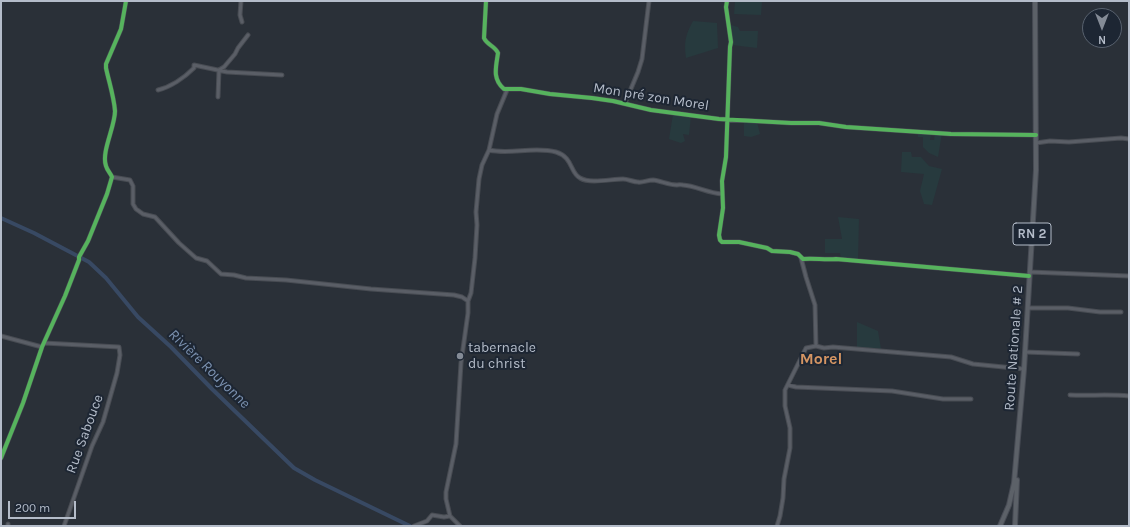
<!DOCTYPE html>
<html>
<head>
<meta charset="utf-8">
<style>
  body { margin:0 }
  #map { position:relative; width:1130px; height:527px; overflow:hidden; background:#2a3038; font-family:Karla,sans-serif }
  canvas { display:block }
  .frame { position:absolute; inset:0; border:2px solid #b4bcc9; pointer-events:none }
  .north { position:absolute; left:1082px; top:8px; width:40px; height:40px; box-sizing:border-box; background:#1d2633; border:1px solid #59626f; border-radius:50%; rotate:180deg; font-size:11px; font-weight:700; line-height:16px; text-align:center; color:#b4bcc9 }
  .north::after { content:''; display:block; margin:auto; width:14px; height:18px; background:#848b96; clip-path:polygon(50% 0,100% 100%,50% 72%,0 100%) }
  .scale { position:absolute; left:8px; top:501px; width:68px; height:18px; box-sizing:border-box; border:2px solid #b4bcc9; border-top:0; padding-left:5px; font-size:12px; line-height:14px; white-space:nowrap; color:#b4bcc9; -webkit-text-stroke:3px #1d2633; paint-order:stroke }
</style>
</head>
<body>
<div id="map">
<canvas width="1130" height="527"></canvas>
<div class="frame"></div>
<div class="north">N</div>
<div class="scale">200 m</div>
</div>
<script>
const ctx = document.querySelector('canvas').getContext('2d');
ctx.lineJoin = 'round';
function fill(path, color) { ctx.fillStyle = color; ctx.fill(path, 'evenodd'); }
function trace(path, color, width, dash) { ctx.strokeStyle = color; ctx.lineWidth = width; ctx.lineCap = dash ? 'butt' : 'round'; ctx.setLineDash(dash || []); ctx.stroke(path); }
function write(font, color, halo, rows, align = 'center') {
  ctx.font = font + ' Karla,sans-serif'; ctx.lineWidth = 4; ctx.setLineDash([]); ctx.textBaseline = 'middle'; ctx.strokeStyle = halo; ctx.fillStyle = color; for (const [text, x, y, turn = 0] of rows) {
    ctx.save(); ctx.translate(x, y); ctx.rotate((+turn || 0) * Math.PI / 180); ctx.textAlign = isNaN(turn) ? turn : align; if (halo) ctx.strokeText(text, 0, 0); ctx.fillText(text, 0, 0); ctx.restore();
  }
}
const green = new Path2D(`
  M735,1h27l-1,14 -27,-1z
  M693,21l24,2 1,25 -32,10c-2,-16 -1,-22 7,-37z
  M731,25l7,2 2,4h18l-1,17 -25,-3z
  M673,114l18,2 -2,19 -6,-1 2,7 -4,2 -12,-4z
  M744,121l13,1 3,12 -9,3 -7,-1z
  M918,132l13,1 -1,7h4l1,-7h7l-4,24 -9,-4 -6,-6v-10h-5z
  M902,152h9l1,5h9l8,9 13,3 -10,36 -8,-1 -4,-13 4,-17 -23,-2z
  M838,217l21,2 -1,41 -17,-1 -1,-6h-15v-14h17z
  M857,322l21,9 3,18 -24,-1z`);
const river = new Path2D(`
  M1,218l33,15 55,29 17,16 32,39 33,30 41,42 82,79 21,12 95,46`);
const minor = new Path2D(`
  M241,1l-1,14 2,7
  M486,1l-2,37c3,7 11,8 14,15 -2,14 -6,26 6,36h17l29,5 42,4 21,3 38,9 68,9 72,4h28l27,4 105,7 85,1
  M727,1l-1,6 5,35 -1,5 -4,110 -4,24 1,27 -4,27 1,5 2,2h17l28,6 5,3 18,1 8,2 5,5c11,-1 22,1 33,0l193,17
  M158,90c12,-3 26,-12 36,-22v-3l33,7 55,3
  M218,97l1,-27 5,-3 11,-13 3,-6 10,-13
  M625,103l13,-31 4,-13 7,-58
  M1036,143l14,-2 19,1 52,-4 8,1
  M489,150c21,5 45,-4 67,2 17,5 14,21 24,26 10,6 31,1 43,1 5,0 10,3 15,3 4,1 10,-2 15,-2 8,1 16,5 24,5 4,0 1,-1 6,0 13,1 25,8 39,9
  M112,177l18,3 3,6v18l3,5 7,5 12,3 24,26 17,15 11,3 14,13 13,1 12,3 40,2 85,9 83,6 8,2 6,4
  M801,258l5,19 9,28 1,41
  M1030,272l99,4
  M1028,308h40l32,4h21
  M1,336l41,11
  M44,343l75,4 1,8 -3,18 -14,49 -11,24 -28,80
  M1025,352l53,2
  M788,385l8,2 96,4 51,8h28
  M1070,395c19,1 39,-1 59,1
  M1,458l22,-55 19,-56 23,-51 14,-36v-3l9,-16 19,-47 5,-17c-1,-3 -5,-7 -6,-11 -5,-14 9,-39 9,-55 -1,-14 -6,-29 -9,-43v-4l15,-35 5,-28
  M8,526v-2
  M414,526l13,-5 5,-6 12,2 6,-1
  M460,526l-10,-10 -4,-17v-7l10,-48 5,-81 7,-50v-12l3,-8 4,-35 2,-33 -1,-13 3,-33 3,-14 7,-15 8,-36 10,-24
  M777,526l3,-10 3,-18 1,-19 6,-31v-20l-5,-22v-16l21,-42 10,-2 8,2 9,-1 118,10 22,7 51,5`);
const major = new Path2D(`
  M1000,526l9,-21 5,-22 10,-114 12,-199 -1,-169
  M1015,526l2,-46`);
const cycleway = new Path2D(`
  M486,1l-2,37c3,7 11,8 14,15 -2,14 -6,26 6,36h17l29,5 42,4 21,3 38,9 68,9 72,4h28l27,4 105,7 85,1
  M727,1l-1,6 5,35 -1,5 -4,110 -4,24 1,27 -4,27 1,5 2,2h17l28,6 5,3 18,1 8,2 5,5c11,-1 22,1 33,0l193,17
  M1,458l22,-55 19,-56 23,-51 14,-36v-3l9,-16 19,-47 5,-17c-1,-3 -5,-7 -6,-11 -5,-14 9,-39 9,-55 -1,-14 -6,-29 -9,-43v-4l15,-35 5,-28`);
const markers = [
  [460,356,4,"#848b96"]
];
const shields = [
  [1032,234,38]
];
const shieldNames = [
  ["RN 2",1032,234]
];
const streetNames = [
  ["Mon pré zon Morel",651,97,9],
  ["Route Nationale # 2",1014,348,-86],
  ["Rue Sabouce",85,434,-70]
];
const poiNames = [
  ["tabernacle",468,348],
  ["du christ",468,364]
];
const waterNames = [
  ["Rivière Rouyonne",209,369,44]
];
const quarterNames = [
  ["Morel",821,359]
];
fill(green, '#273a3e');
trace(river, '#384963', 4);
trace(minor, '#484c53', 5);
trace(major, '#484c55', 6);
trace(minor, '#5a5e66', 3);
trace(major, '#5c6168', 4);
trace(cycleway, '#56b35d', 4);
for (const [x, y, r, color] of markers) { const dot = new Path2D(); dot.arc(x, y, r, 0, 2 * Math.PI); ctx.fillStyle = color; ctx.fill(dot); trace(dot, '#1d2633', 1.5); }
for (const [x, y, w] of shields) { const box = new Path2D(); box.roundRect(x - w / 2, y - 11, w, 22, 3); ctx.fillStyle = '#1d2633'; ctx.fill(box); trace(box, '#b4bcc9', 1); }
write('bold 13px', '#b4bcc9', null, shieldNames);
write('14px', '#b4bcc9', '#1d2633', streetNames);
write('14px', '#b4bcc9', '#1d2633', poiNames, 'left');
write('italic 15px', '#7c92b1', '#1d2633', waterNames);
write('bold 16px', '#d59563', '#1d2633', quarterNames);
</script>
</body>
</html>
